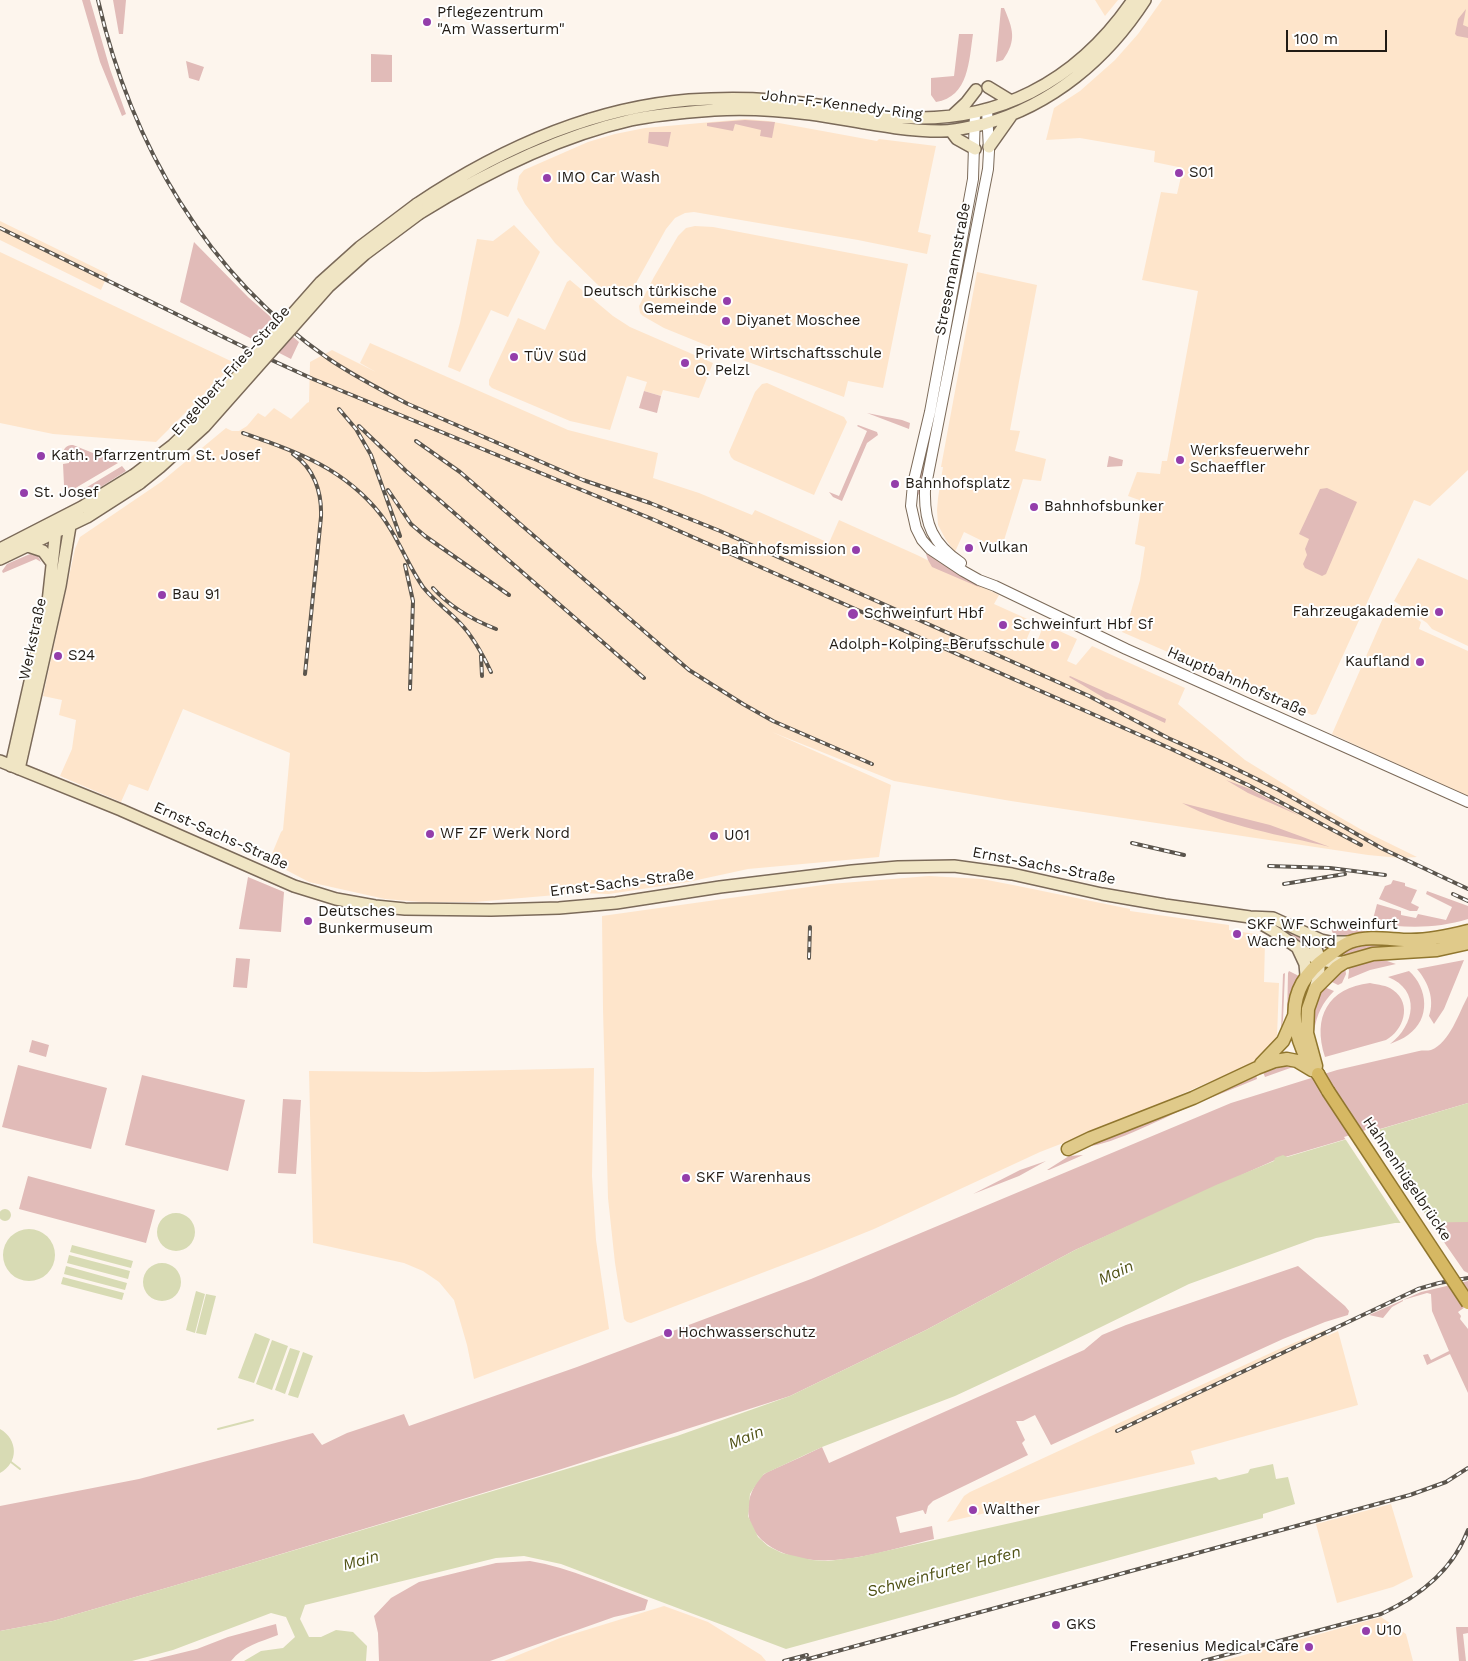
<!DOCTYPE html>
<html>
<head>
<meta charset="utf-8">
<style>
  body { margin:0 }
  #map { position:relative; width:1468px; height:1661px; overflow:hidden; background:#fdf5ed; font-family:"Work Sans",sans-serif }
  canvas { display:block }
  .scale { position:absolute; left:1286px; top:30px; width:101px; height:22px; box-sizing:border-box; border:2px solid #211b14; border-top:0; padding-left:6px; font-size:15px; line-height:18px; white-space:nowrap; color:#211b14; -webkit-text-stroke:4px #fff; paint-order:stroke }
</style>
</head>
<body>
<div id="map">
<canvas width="1468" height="1661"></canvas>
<div class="scale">100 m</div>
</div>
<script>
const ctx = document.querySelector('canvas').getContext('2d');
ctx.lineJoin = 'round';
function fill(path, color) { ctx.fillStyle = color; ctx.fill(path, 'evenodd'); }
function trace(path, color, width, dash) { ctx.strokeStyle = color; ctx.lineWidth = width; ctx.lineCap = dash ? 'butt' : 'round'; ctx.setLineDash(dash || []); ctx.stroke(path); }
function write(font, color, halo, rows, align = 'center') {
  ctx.font = font + ' "Work Sans",sans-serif'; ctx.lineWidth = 4; ctx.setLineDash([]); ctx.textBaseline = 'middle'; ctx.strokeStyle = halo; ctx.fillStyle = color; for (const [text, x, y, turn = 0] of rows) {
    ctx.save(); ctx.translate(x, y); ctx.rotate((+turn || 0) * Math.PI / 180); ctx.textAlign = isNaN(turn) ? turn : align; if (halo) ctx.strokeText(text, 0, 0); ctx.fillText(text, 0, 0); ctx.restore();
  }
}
const built = new Path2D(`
  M1095,0h23l-13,16z
  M1162,0h306v470l-38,36 -16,-6 -91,199 -7,15 -4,1 -190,-83 8,-17 10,-35 5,-33 -10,-3 7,-43 -14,-5 9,-24 23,2 2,-13h5l31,-170 -56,-11 19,-88 16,2 6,-26 -29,-6 1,-11 -75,-13 -34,2 8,-32 26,-17 35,-31 23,-26z
  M745,119l23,2 109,20 2,-2 57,7 -18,86 13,3 -4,19 -69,-14 -164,-28 -9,1 -10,5 -9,11 -35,63 -4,4 -11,2 -17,-12 -44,-43 -30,-39 -8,-15 2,-13 5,-6 64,-28 27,-8 30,-6z
  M0,221l108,53 -7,16 -101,-50z
  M514,225l26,27 -32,65 -17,-7 -31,62 -12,-5 12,-44 17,-84 16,2z
  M695,226l18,1 195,37 -25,124 -35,-7 -4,16 -104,-38 -76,-31 -21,-12 -3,-3 -1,-7 15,-29 24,-41 8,-8z
  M0,252l235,111 -79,79 -103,-8 -53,-11z
  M977,272l60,13 -27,145 10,1 -5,20 31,8 -5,22 -18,-2 -22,71 -37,-18 -9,20 -9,-12 -8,-15 -1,-15 1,-12 5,-31h-2z
  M570,280l43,36 17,11 83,36 -14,35 -36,-8 -2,6 -17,-5 3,-9 -20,-6 -17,54 -40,-9 -78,-33 -3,-3v-5l29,-62 27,12 22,-48z
  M370,343l198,87 90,23 -5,25 46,15 53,22 3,-5 74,33 10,-23 78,35 82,40 -5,9 40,18 -9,21 10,4 9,-23 33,15 -10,22 9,4 16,-19 93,42 -7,16 67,56 63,39 54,31 55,27 -17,1 -32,-3 -357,-54 -117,-20 -122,-49 119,53 -12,72 -131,12 -60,13 -79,12 -30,-1 -104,9h-53l-37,-3 -76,-17 -40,-21 12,-29 2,-2 7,-77 -107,-44 -35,82 -19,-7 -8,18 -61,-26 12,-27 4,-29 -17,-5 3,-15 -19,-4 32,-147 5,-12 81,-55 65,-54 6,3h7l8,-5 11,-13 7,4 9,-9 17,11 16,-16 2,-1 1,-40 22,-12 44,22 -16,-9z
  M767,383l70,31 7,3 3,5 -33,73 -80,-35 -3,-3 -2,-5 26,-60 7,-8z
  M1418,558l50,22v66l-36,-17 -5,-6 -33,-22z
  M1391,605l7,1 23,16 -2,7 49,22v146l-136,-63 50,-114z
  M929,876l53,3 36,7 112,23v2l99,14v5l33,5 -1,6 4,1 -1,40 15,1 -2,54 -17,18 1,3 -11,8 -33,15 -1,-2 -96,42 -80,31 -166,77 -52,21 -191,73 -4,-1 -3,-3 -9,-56 -7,-65 -5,-189 -1,-93 228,-32z
  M594,1068l-2,108 4,64 13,89 -135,50 -7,-34 -13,-45 -15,-18 -16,-11 -19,-8 -91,-20 -4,-172 117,1z
  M1325,1330l2,6 11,-5 20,74 -167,46 4,13 -248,58 17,-26 6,-4 307,-142z
  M1391,1504l22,73 -20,10 -56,16 -21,-79z
  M664,1606l44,16 53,33 5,6h-262l56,-23z
  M1381,1617l25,17 7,27h-191z`);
const green = new Path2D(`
  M82,0h8l20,69 16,45 -4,2 -22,-54z
  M113,0h13l-3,34h-4z
  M1001,8h3c9,21 13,32 -1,52l-7,2z
  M1466,9l-3,16 5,2v11l-11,-2 -2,-2 3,-15z
  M959,34h14c-4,26 -4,63 -37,68l-5,-7v-17l23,-2z
  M371,54l21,1v27h-21z
  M186,61l18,6 -5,14 -10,-3z
  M745,120l30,2 -3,16 -12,-2 1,-6 -26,-6 -2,7 -26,-5v-3z
  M649,132h22l-3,15 -20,-4z
  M194,242l54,55 51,45 -8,17 -111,-57z
  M644,391l17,5 -4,17 -18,-5z
  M867,413l35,7 8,3 -1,6z
  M858,425l19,7 1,3 -11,8 -25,58 -9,-4 -4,-5 10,4 28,-65 -10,-5z
  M71,445h2l45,18 -51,30 -3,-8 -1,-21 6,-1v-8h-6c0,-5 2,-9 8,-10z
  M923,453h4l-6,42 -5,-1z
  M1109,456l14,4 -1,6 -15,1z
  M122,466l4,5 -41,26 -3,1 -7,-1 -1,-2z
  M1327,488l30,14 -31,72 -4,2 -17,-8 -2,-4 4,-9 -2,-6 4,-10 -10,-5 21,-45z
  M30,554l8,2 3,6 -5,-3 -33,14 -1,-2 5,-7z
  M926,554h3l52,34 -49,-21 -4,-7z
  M1070,676l96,43 -1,4 -48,-22 -11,-2 -37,-22z
  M1226,780l24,9 50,27 -52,-23z
  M1182,803l88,22 60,22c-48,-12 -104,-20 -148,-44z
  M248,877l36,15 -3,40 -42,-3z
  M1393,880l12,3v3l12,4 -6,13 8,4 -2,4h-7l-31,-12 6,-13 6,-2z
  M1427,891l41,15v13c-32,10 -64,9 -96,4l5,-19 24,7v4l15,3 2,-4 28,6 6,-13 -26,-13z
  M1271,923h4l33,17 -6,6 -20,-16z
  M1334,925l30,4 1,3 -30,6 -4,-9z
  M1443,944l-77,6 -22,6 -2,-5 26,-6z
  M236,958l14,1 -3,29 -14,-1z
  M1374,960l13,1 9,3 -26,6 -22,9 1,-8 -1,-5z
  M1464,960l-20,49 -10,15 -5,-8c6,-17 -1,-34 -12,-47z
  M1345,967l1,7 -4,9 -4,2 -10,-5z
  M1289,971l10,5 -12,44 1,-47z
  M1409,971c19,17 22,48 -1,64 -5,4 -12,6 -18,9 25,-19 31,-54 -2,-67z
  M1285,973l-2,47 -2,11 2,-57z
  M1370,983c9,2 16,2 23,7 20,14 10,41 -7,50l-61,17c-13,-40 3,-69 45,-74z
  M1324,987l10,4c-12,12 -17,23 -20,40 -4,-15 2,-31 10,-44z
  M1468,996v107l-193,57 -200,90 -149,80 -136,66 -241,77 -321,97 -175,51 -53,10v-125l139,-27 174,-46 9,12 25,-12 57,-19 5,12 168,-59 234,-88 420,-176 106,-33 82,-19c3,-1 9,0 12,-1 19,-7 28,-38 37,-54z
  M32,1040l17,5 -3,12 -17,-5z
  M18,1065l89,23 -16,61 -89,-22z
  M1285,1066l8,1 -28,10 -2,-5z
  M142,1075l103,25 -17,71 -103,-26z
  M1256,1075l1,4c-21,9 -43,17 -64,26 -21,9 -87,43 -107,41z
  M283,1099l18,1 -5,74 -18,-1z
  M1083,1155l-34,15h-2l22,-14z
  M1046,1161l-27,15 -46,18 47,-24z
  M28,1176l127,34 -9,33 -127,-34z
  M1430,1222h38v51l-4,-2z
  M1298,1266l47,40 4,5 -1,4 -23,7 -42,17 -232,106 -16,-30 -12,6h-7l9,19 -3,3 6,12 -95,46 -5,5 -2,8h-1l-2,-4 -27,7 4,16 32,-7 2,13c-38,9 -81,24 -120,21 -32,-2 -72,-21 -65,-59 2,-9 7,-20 14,-26 5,-4 12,-6 18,-9 13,-6 27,-12 41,-19l7,16 255,-113 18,-15 24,-10z
  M1468,1281v24l-10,7 3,4 -1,3 8,10v64l-18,-39 -23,11 -4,-10 5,-1 3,6 18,-9 -17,-40 -1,-17 -4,-1 -24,7v1l-11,6 -9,11 -14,-3 52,-23z
  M530,1561c41,7 79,25 118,39l-3,10 -31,7 -124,44h-111l-1,-28 -4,-17 17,-18 28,-16 77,-19z
  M276,1624l2,11c-18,7 -35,11 -47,26h-83l49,-12 31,-12z
  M1468,1627v6l-5,1 3,27h-7l-3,-34z`);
const water = new Path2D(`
  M1468,1103v119l-73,1 -79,15 -127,46 -133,65 -101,47 -133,51 -58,27 -7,9 -7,11 -2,22 10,21 10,9 14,7 30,7 16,1 31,-4 357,-80 3,3 29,-7 2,-4 23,-5 3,15 12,-2 7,27 -32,10v4l-477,131 -225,-85 -37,-8 -28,2 -191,47 -5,14 9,18h12l15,-7 17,2 14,14 -1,15h-122l17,-10 22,-3 12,-11 -9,-20 -15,-4 -98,37 -41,11h-132v-30l53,-10 175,-51 449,-134 113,-40 136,-66 149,-80 141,-65 58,-24 1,-3 8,-3 4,2z
  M-1 1215a6 6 0 1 1 12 0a6 6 0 1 1-12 0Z
  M157 1232a19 19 0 1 1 38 0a19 19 0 1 1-38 0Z
  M3 1255a26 26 0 1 1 52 0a26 26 0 1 1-52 0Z
  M72,1245l61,16 -2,7 -61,-16z
  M69,1255l61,16 -2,8 -61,-16z
  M143 1282a19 19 0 1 1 38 0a19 19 0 1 1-38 0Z
  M66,1266l61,17 -2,7 -61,-16z
  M63,1277l61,16 -2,7 -61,-16z
  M196,1291l9,3 -10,39 -9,-3z
  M206,1294l10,2 -10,39 -10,-2z
  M255,1333l15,6 -16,44 -16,-5z
  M272,1340l16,6 -16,44 -16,-6z
  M290,1348l10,3 -15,43 -10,-4z
  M303,1352l10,4 -15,42 -10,-3z
  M0,1429c18,10 19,34 0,44z`);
const pier = new Path2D(`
  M1369,1129l63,95 -30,1 -58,-88z`);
const stream = new Path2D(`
  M218,1429l35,-9
  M11,1462l9,7`);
const tertiary = new Path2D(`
  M975,113l-2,66 -43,233 -17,72 -2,22 5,22 6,12 8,9 33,22 16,9 16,6 131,63 342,153
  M961,563c-28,-19 -37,-39 -36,-73l63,-321 1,-18 -2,-42`);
const secondary = new Path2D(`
  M988,87l23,14
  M952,116l14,-13 10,-13
  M951,131l6,8 18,10
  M989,147l22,-31
  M417,204c81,-54 173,-96 272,-104 41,-3 81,-2 121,4 29,3 57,11 86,13 100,8 181,-35 237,-117
  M420,213c65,-40 136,-76 211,-93 27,-6 56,-8 83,-10 32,-2 64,0 96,4 43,6 87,17 131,17 14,0 29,-4 43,-7 68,-19 123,-65 161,-124
  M28,546l15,5 9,12
  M0,549l82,-42 52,-32
  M0,559l87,-42 53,-34
  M0,761l121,49 173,76 42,13 39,7 30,3 86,1 68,-2 57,-5 104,-16 132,-16 46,-4 56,-1 58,8 90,20 63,11 85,12 23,1 48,22 9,2h18
  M11,766l37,-164 9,-82
  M19,769l41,-183 10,-60v-12
  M1251,918c10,6 21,11 30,18 22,15 35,28 64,26
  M1308,935c14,17 13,34 7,54
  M1298,949l7,15 1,11`);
const primary = new Path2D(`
  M1261,1064l22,-23 11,-25
  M1316,1066l-9,-33 1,-24 7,-20 22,-22 8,-5 28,-8 64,-4 31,-7
  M1318,1074c-5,-7 -12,-15 -15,-23 -16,-38 -10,-70 24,-94 7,-5 15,-12 23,-15 19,-7 41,-2 61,-2 20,0 38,-4 57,-9
  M1068,1149l23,-11 102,-40 64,-30 18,-7 12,-2 10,2 15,9`);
const trunk = new Path2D(`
  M1318,1074l10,17`);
const rail = new Path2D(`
  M98,0c33,144 108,274 231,359 25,17 52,31 79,45l175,76 67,23 70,28 369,165 79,42 58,26 53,26 104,59 85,40
  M0,228l254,124 59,27 339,140 515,228 81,38 113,60
  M339,409l17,20 15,26 29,81
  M359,426l47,45 238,207
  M243,433c54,19 101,35 138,82 17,22 26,49 42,72 11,14 26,24 38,37 13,14 22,31 30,48
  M416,441l44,31 229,198 54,34 30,17 99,43
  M293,454c21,14 29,38 28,63l-16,157
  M388,490l23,34 14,12 84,59
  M405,565l8,36 -3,88
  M433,588c17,19 40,32 63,41
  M481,656l1,20
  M1132,843l52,12
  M1269,866l61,2 55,7
  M1284,884l61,-10
  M1453,894l15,7
  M809,958l1,-31
  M1117,1431l301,-142 21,-6 29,-5
  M784,1661l23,-6
  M801,1661l609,-166 36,-13 22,-14
  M1203,1661l178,-47c37,-17 72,-44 87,-84`);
const secondaryBridge = new Path2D(`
  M134,475l39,-30 25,-24 123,-139 39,-35 57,-43
  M140,483l20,-16 44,-40 124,-140 37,-33 55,-41`);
const trunkBridge = new Path2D(`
  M1328,1091l140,212`);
const markers = [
  [427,22,5,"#943eab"],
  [1179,173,5,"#943eab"],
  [547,178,5,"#943eab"],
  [727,301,5,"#943eab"],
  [726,321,5,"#943eab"],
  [514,357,5,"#943eab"],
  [685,363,5,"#943eab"],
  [41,456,5,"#943eab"],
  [1180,460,5,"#943eab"],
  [895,484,5,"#943eab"],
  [24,493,5,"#943eab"],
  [1034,507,5,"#943eab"],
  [969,548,5,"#943eab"],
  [856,550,5,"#943eab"],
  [162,595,5,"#943eab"],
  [1439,612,5,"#943eab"],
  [853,614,6,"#943eab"],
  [1003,625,5,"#943eab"],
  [1055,645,5,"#943eab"],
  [58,656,5,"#943eab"],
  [1420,662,5,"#943eab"],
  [430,834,5,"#943eab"],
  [714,836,5,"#943eab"],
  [308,921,5,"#943eab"],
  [1237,934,5,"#943eab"],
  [686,1178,5,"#943eab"],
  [668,1333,5,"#943eab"],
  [973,1510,5,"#943eab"],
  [1056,1625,5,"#943eab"],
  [1366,1631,5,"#943eab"],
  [1309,1647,5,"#943eab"]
];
const poiNames = [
  ["Pflegezentrum",437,13],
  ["\"Am Wasserturm\"",437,30],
  ["S01",1189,173],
  ["IMO Car Wash",557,178],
  ["Deutsch türkische",717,292,"right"],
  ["Gemeinde",717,309,"right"],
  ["Diyanet Moschee",736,321],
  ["Private Wirtschaftsschule",695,354],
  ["O. Pelzl",695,371],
  ["TÜV Süd",524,357],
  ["Werksfeuerwehr",1190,451],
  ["Schaeffler",1190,468],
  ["Kath. Pfarrzentrum St. Josef",51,456],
  ["Bahnhofsplatz",905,484],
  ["St. Josef",34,493],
  ["Bahnhofsbunker",1044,507],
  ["Vulkan",979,548],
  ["Bahnhofsmission",846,550,"right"],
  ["Bau 91",172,595],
  ["Fahrzeugakademie",1429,612,"right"],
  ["Schweinfurt Hbf",864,614],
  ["Schweinfurt Hbf Sf",1013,625],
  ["Adolph-Kolping-Berufsschule",1045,645,"right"],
  ["S24",68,656],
  ["Kaufland",1410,662,"right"],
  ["WF ZF Werk Nord",440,834],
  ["U01",724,836],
  ["Deutsches",318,912],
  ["Bunkermuseum",318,929],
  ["SKF WF Schweinfurt",1247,925],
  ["Wache Nord",1247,942],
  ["SKF Warenhaus",696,1178],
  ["Hochwasserschutz",678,1333],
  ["Walther",983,1510],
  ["GKS",1066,1625],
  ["U10",1376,1631],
  ["Fresenius Medical Care",1299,1647,"right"]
];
const streetNames = [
  ["John-F.-Kennedy-Ring",842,105,7],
  ["Stresemannstraße",953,269,-79],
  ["Engelbert-Fries-Straße",231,371,-48],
  ["Werkstraße",33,639,-78],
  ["Hauptbahnhofstraße",1237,682,24],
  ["Ernst-Sachs-Straße",221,836,24],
  ["Ernst-Sachs-Straße",1044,866,11],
  ["Ernst-Sachs-Straße",622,883,-7],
  ["Hahnenhügelbrücke",1407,1179,56]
];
const waterNames = [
  ["Main",1116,1273,-25],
  ["Main",746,1438,-23],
  ["Main",361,1561,-16],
  ["Schweinfurter Hafen",944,1572,-15]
];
fill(built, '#fee5cb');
fill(green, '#e1bbb8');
fill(water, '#d8dbb4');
fill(pier, '#fdf5ed');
trace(stream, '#d8dbb4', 2);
trace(tertiary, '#7b6a59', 12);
trace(secondary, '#7b6a59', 14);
trace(primary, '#90762e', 15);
trace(trunk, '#90762e', 15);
trace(tertiary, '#fff', 10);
trace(secondary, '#f0e5c4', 11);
trace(primary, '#e0ca8a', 12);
trace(trunk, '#d6b863', 12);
trace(rail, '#5b554d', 4);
trace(rail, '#fff', 2, [5.5]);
trace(secondaryBridge, '#7b6a59', 14, []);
trace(trunkBridge, '#90762e', 15, []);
trace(secondaryBridge, '#f0e5c4', 11);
trace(trunkBridge, '#d6b863', 12);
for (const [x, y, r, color] of markers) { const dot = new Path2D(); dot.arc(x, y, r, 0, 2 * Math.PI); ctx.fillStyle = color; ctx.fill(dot); trace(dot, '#fff', 2); }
write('15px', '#211b14', '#fff', poiNames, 'left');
write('15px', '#211b14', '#fff', streetNames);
write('italic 16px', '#505215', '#fff', waterNames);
</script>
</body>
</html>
